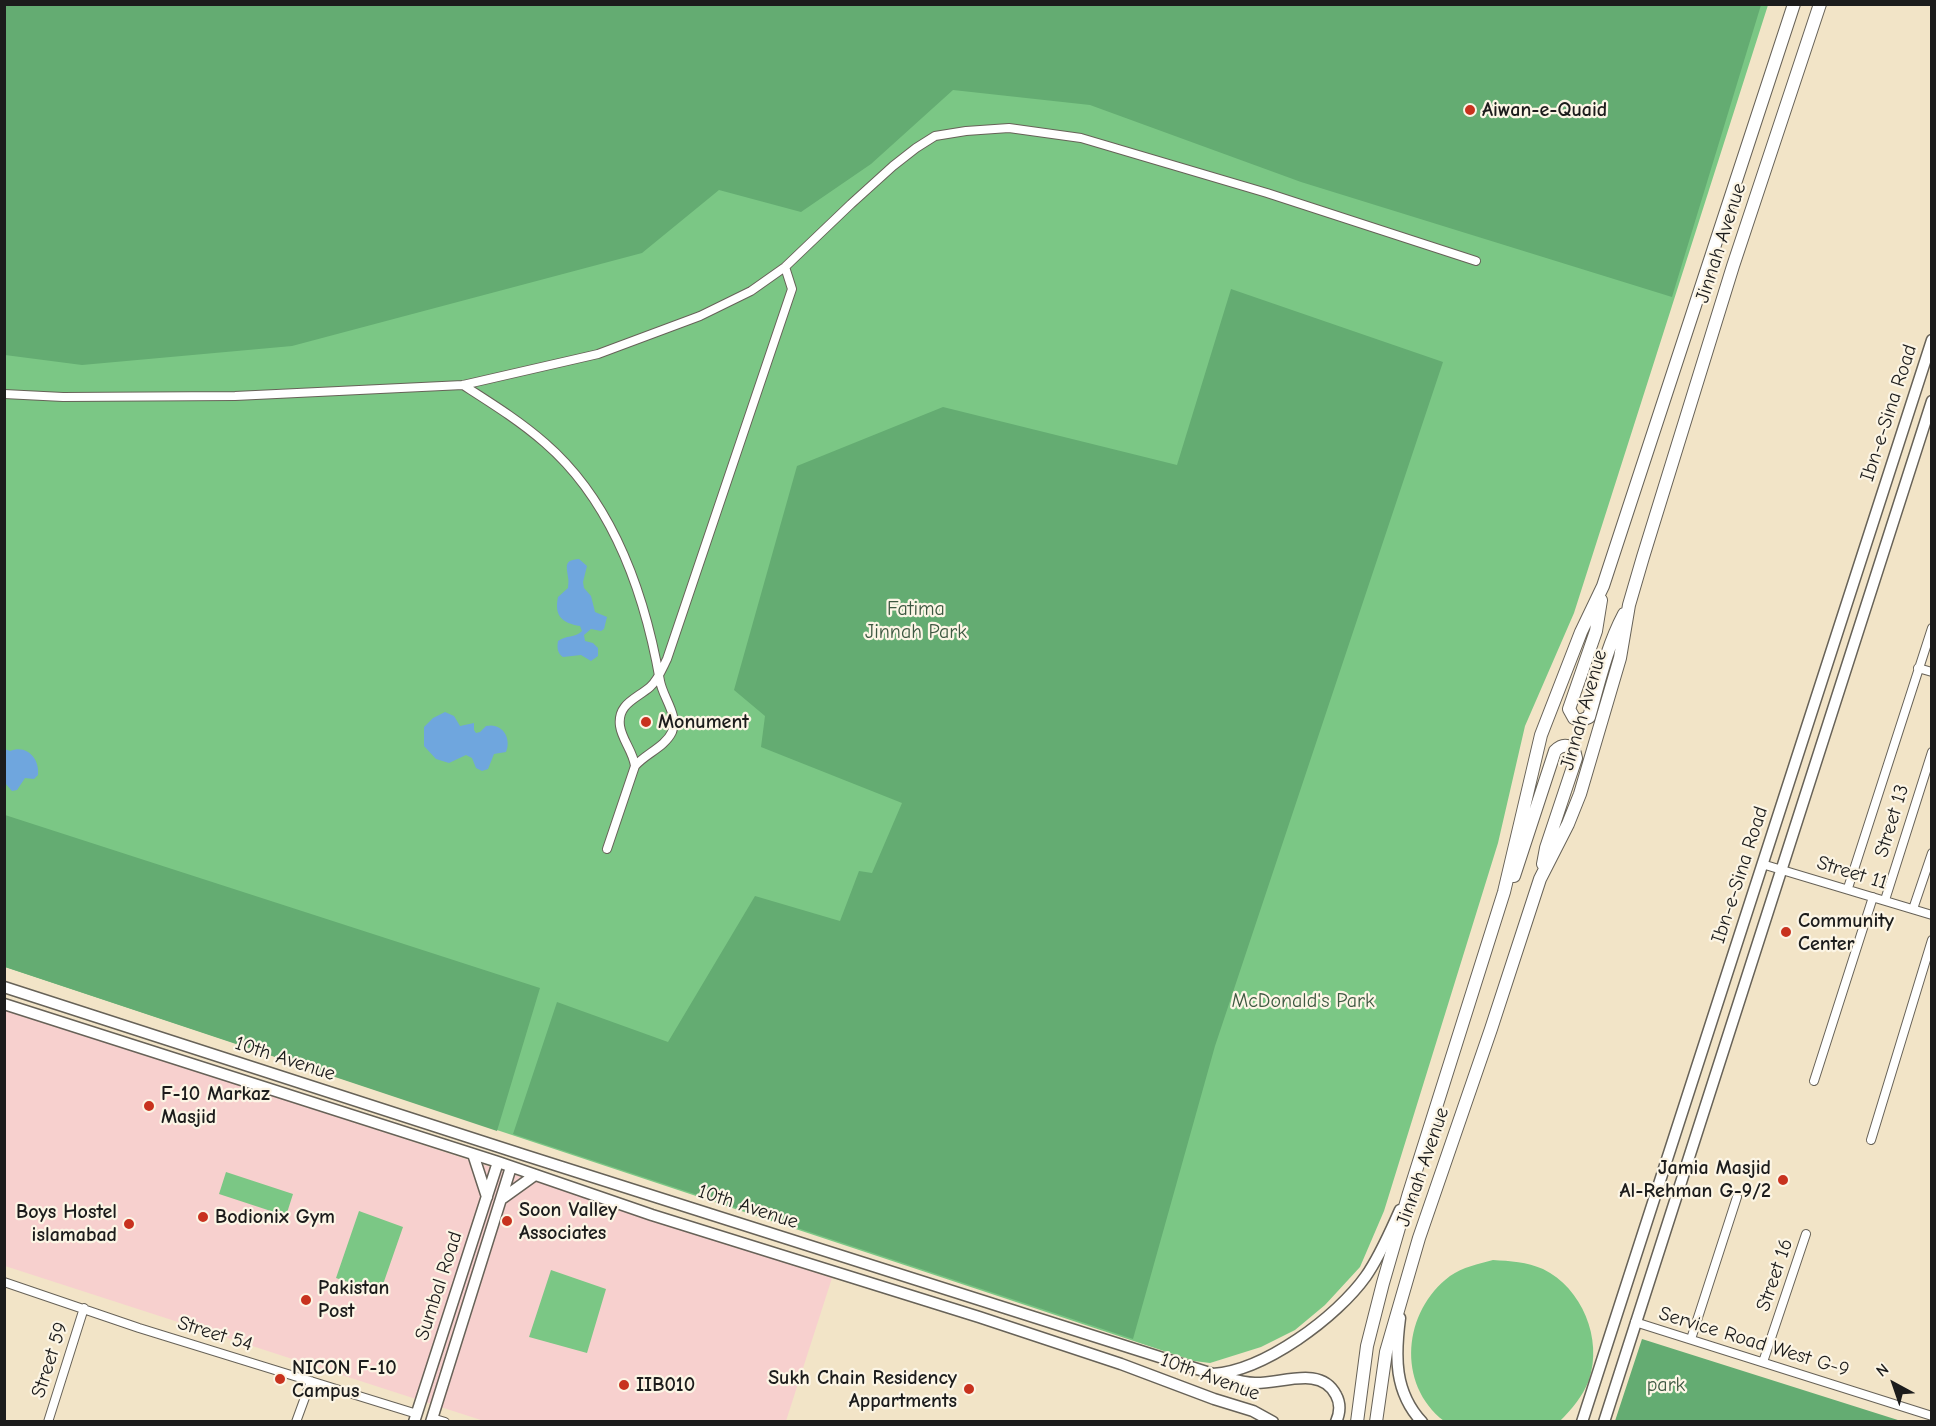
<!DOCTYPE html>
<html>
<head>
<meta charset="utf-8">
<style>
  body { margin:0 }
  #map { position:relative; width:1936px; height:1426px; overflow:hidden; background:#f2e4c7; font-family:"Comic Neue",sans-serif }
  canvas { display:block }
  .frame { position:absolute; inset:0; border:6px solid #1c1c1c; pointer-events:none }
  .north { position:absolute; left:1864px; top:1354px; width:60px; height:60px; -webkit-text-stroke:4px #fcf5e5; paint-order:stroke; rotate:320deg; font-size:16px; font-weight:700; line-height:24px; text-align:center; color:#1c1c1c }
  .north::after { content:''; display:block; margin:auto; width:21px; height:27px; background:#1c1c1c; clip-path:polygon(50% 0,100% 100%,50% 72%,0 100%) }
</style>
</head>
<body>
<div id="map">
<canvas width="1936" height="1426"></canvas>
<div class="frame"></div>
<div class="north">N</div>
</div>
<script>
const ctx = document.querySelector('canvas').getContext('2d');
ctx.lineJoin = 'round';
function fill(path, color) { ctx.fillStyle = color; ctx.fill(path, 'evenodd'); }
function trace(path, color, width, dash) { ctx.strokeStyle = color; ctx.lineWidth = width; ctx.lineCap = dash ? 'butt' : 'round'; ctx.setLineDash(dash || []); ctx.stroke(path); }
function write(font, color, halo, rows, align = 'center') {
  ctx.font = font + ' "Comic Neue",sans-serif'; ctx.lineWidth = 4.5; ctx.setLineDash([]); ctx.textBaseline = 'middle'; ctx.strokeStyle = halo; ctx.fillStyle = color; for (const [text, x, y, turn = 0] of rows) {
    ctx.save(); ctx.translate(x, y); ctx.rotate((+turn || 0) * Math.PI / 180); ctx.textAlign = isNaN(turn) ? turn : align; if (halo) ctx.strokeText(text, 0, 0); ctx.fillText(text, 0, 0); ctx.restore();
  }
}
const built = new Path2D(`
  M5,1009l827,269 -46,143 -299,1 -482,-156z`);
const green = new Path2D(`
  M5,5h1763l-194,608 -49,113 -27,117 -114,368 -24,56 -35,38 -30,25 -34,17 -51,16 -16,-2 -1189,-394z
  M226,1172l67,22 -7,22 -67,-22z
  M359,1211l44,16 -23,66 -44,-15z
  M1493,1260c17,1 34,2 50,9 39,19 60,70 46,111 -6,16 -17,29 -29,41h-116c-48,-37 -41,-110 6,-145 13,-9 28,-12 43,-16z
  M551,1270l55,19 -19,64 -58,-16z`);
const forest = new Path2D(`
  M5,4h1756v1l-89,292 -371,-115 -211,-77 -137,-15 -82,74 -70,48 -82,-22 -77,63 -350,93 -210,19 -77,-10z
  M1231,289l212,73 -228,684 -82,293 -620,-205 44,-132 111,40 87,-146 85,25 19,-50 13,2 30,-70 -141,-56 4,-31 -31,-26 63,-224 146,-59 234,58z
  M5,815l535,173 -43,143 -492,-164z
  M1642,1339l259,82h-286z`);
const water = new Path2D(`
  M579,559l8,7 -4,16 1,6 7,8 4,16 12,5 -3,12 -3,2 -10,-2 -7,6 1,6 8,2 5,5v8l-7,5 -10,-6 -18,2c-6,-4 -6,-10 -5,-16 8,-6 17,-3 24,-10l-2,-5c-18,-3 -26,-10 -22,-29l10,-9c0,-3 1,-7 0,-11 -1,-10 -5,-17 11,-18z
  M445,712l9,4 6,10 14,-3v7l2,3 4,-1 6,-6c16,-4 26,12 20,26l-12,2 -6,15 -6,2 -6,-3 -4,-10 -6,-3 -17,8 -13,-4 -12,-13v-19l9,-9z
  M5,749l5,2c17,-7 30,8 28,24l-4,4 -9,-1 -8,12 -5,1 -7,-8z`);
const street = new Path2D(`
  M463,385c28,18 57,36 82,58 68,59 100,152 115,238 3,17 19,34 12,51 -7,15 -27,22 -37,34l-28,83
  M4,394l59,3 172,-1 228,-11 135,-31 102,-38 51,-25 34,-24 66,-63 42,-38 23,-18 19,-12 31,-5 43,-3 72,10 186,55 209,68
  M1918,668l14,4
  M635,766c-2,-15 -13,-26 -15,-40 -3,-22 16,-27 30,-39 8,-7 12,-18 17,-28l125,-370 -7,-22
  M1762,864l170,51
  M1848,888l84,-260
  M1885,900l47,-148
  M1913,909l19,-56
  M1814,1081l59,-184
  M1871,1140l61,-200
  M4,1282l135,46 278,86
  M1635,1322l297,94
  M1691,1339l46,-142
  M1763,1362l43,-128
  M432,1418l13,4
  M48,1422l36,-114
  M296,1422l15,-41`);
const secondary = new Path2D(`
  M4,987l520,168 689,219c51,-3 124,-57 153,-98 14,-20 24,-44 34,-66
  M4,1004l494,158 154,53 327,102 142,47 93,35 39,12 20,11
  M473,1154l14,43
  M503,1198l32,-23
  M1400,1318c-5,38 -6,74 22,104
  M1219,1376c12,3 24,7 36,7 26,1 66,-18 81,12 5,9 4,18 0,27
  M414,1422l84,-260
  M431,1422l80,-255
  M1582,1422l350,-1082
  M1604,1422l328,-1021`);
const primary = new Path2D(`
  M1601,600l-5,31 -27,78 5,9 6,3 9,-4c10,-35 18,-71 35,-103
  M1514,876l41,-125c9,-9 19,-6 21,7l-30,90 -3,16
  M1357,1422l10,-76 16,-63 26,-90 95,-301 37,-157 40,-103 22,-46 191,-582
  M1376,1422l10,-70 33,-114 72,-209 49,-150 28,-55 12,-30 40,-136 9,-53 14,-48 90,-291 87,-262`);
const markers = [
  [1470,110,6,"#c8321e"],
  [646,722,6,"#c8321e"],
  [1786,932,6,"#c8321e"],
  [149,1106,6,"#c8321e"],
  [1783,1180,6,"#c8321e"],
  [203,1217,6,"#c8321e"],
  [507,1221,6,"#c8321e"],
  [129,1224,6,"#c8321e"],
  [306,1300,6,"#c8321e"],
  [280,1379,6,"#c8321e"],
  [624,1385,6,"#c8321e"],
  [969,1389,6,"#c8321e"]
];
const poiNames = [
  ["Aiwan-e-Quaid",1482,110],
  ["Monument",658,722],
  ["Community",1798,921],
  ["Center",1798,944],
  ["F-10 Markaz",161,1094],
  ["Masjid",161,1117],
  ["Jamia Masjid",1771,1168,"right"],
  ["Al-Rehman G-9/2",1771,1191,"right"],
  ["Soon Valley",519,1210],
  ["Associates",519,1233],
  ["Boys Hostel",117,1212,"right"],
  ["islamabad",117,1235,"right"],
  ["Bodionix Gym",215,1217],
  ["Pakistan",318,1288],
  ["Post",318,1311],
  ["NICON F-10",292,1368],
  ["Campus",292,1391],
  ["Sukh Chain Residency",957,1378,"right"],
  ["Appartments",957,1401,"right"],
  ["IIB010",636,1385]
];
const streetNames = [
  ["Jinnah Avenue",1721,243,-72],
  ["Ibn-e-Sina Road",1889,413,-72],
  ["Jinnah Avenue",1584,710,-74],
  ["Street 13",1892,821,-73],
  ["Street 11",1852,873,17],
  ["Ibn-e-Sina Road",1740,875,-72],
  ["10th Avenue",285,1059,18],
  ["Jinnah Avenue",1423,1167,-71],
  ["10th Avenue",748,1207,18],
  ["Street 16",1775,1275,-71],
  ["Sumbal Road",439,1286,-72],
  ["Street 54",215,1334,17],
  ["Service Road West G-9",1754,1342,17],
  ["Street 59",50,1360,-72],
  ["10th Avenue",1210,1377,20]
];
const parkNames = [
  ["Fatima",916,609],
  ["Jinnah Park",916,632],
  ["McDonald's Park",1303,1001],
  ["park",1666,1385]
];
fill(built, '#f7d0ce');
fill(green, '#7bc785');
fill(forest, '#64ac72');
fill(water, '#6fa6de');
trace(street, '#676258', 10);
trace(secondary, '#676258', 13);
trace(primary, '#676258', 14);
trace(street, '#fff', 8);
trace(secondary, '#fff', 10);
trace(primary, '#fff', 12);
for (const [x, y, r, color] of markers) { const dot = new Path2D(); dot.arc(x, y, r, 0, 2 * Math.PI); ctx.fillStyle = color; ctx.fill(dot); trace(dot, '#fcf5e5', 2); }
write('bold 20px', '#1c1c1c', '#fcf5e5', poiNames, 'left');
write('20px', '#1c1c1c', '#fcf5e5', streetNames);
write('20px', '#3d5841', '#fcf5e5', parkNames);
</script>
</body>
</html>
